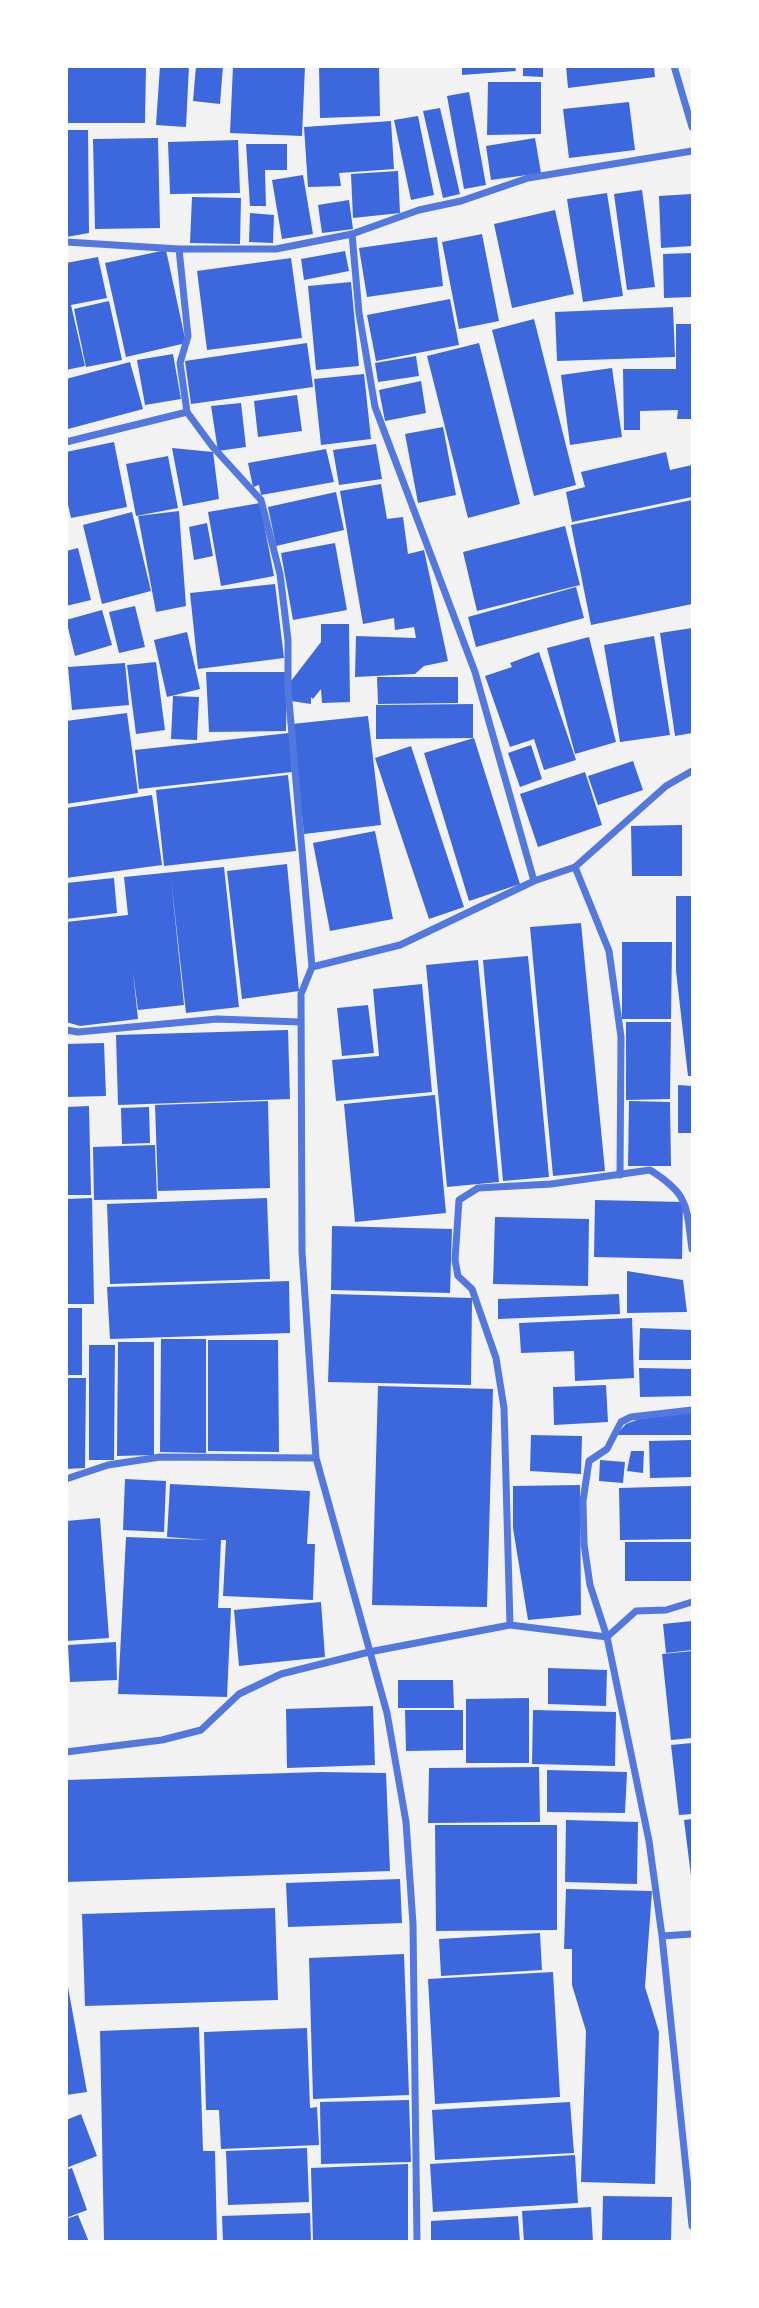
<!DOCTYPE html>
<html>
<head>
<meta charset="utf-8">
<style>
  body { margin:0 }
  #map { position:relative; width:759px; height:2308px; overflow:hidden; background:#f2f2f2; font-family:"Source Serif 4",serif }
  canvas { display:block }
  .frame { position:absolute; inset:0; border:68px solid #fff; pointer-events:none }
</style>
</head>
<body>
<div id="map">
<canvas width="759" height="2308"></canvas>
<div class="frame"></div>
</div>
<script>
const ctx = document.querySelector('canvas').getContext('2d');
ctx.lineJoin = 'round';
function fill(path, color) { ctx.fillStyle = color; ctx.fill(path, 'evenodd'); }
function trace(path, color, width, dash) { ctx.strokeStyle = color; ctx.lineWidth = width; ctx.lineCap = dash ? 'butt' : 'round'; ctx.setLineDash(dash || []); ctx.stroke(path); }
const building = new Path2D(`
  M66,66h80l-1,57h-79z
  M160,66h29l-3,61 -30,-2z
  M196,66h27l-3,38 -27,-3z
  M233,66h72l-3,70 -72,-3z
  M319,66h60l1,50 -60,2z
  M462,66h53l1,5 -54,4z
  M523,66h20v11l-20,-1z
  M566,66h88l1,11 -87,11z
  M488,82h53v52l-54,1z
  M469,92l17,93 -22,4 -17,-93z
  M629,102l6,48 -66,8 -6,-49z
  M440,108l20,86 -17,4 -20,-87z
  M418,116l16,79 -23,5 -17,-80z
  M391,121l3,48 -55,4 2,13 -33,1 -4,-60z
  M66,130h22l1,103 -23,4z
  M158,138l2,90 -65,1 -2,-90z
  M535,138l6,35 -50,7 -5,-34z
  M238,140l2,53 -70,1 -2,-52z
  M246,144h41v26h-22l1,36h-16z
  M398,171l2,42 -47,5 -2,-44z
  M303,175l10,59 -31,5 -10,-59z
  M642,190l13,97 -28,3 -13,-96z
  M607,193l16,103 -40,6 -16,-103z
  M692,194v52l-31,2 -2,-52z
  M192,197l49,1 -1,46 -50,-1z
  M349,200l4,29 -31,4 -4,-28z
  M555,210l19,84 -62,14 -18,-84z
  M250,213l24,2 -1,28 -24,-1z
  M482,234l17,87 -40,8 -17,-87z
  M437,237l6,49 -76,11 -8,-49z
  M166,250l20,93 -60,14 -21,-94z
  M345,251l4,20 -45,9 -3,-21z
  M692,253v44l-28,1 -1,-44z
  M98,257l9,41 -36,7 14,61 -19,4v-107z
  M291,258l11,80 -95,12 -10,-79z
  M351,282l8,84 -43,4 -8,-84z
  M450,299l9,46 -83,16 -9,-46z
  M109,301l13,59 -36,7 -12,-58z
  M673,307l2,50 -118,4 -2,-49z
  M534,319l42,166 -42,11 -42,-166z
  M676,324h16v95h-15l1,-9 -38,1v19h-16l-1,-61h53z
  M307,343l6,44 -122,17 -6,-43z
  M479,343l41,161 -52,14 -41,-162z
  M173,354l8,45 -36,6 -8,-45z
  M416,356l3,20 -41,6 -3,-19z
  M130,362l13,47 -75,20 -2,-50z
  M612,368l10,69 -52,8 -9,-70z
  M364,374l7,65 -50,6 -7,-66z
  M421,381l5,32 -41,8 -6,-31z
  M297,395l5,36 -44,6 -4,-36z
  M241,403l5,44 -28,4 -7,-45z
  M443,427l13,68 -38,8 -13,-69z
  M114,442l13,65 -56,11 -5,-22v-44z
  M376,444l6,35 -43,6 -6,-35z
  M172,448l41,4 6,47 -36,7z
  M326,449l8,33 -73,13 -2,-10 -6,2 -5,-24z
  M666,452l4,18 22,-5v32l-120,25 -6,-30 19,-5 -4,-15z
  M168,456l10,52 -42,8 -10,-52z
  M381,484l6,35 16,-2 5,37 16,-4 24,111 -24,5 -9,8 -60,3 1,-41 60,2 -2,-11 -19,3 -1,-12 -31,6 -23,-133z
  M336,492l8,38 -68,16 -8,-39z
  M692,500v104l-101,21 -20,-100z
  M260,503l14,73 -53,10 -13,-74z
  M179,511l7,95 -30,6 -18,-96z
  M132,512l19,79 -49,13 -19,-79z
  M207,523l6,33 -19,4 -5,-33z
  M565,526l15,59 -103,26 -14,-59z
  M335,543l12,67 -54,10 -12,-67z
  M78,548l13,52 -25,6v-55z
  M275,584l9,74 -86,11 -8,-76z
  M576,587l8,31 -108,29 -8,-30z
  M135,606l10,41 -26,6 -10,-41z
  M102,610l10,35 -37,11 -9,-36z
  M321,624h28l1,78 -28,1 -1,-14 -8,10 -2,-2v7l-20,-3v-20l30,-39z
  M692,628v105l-17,3 -15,-103z
  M187,632l13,57 -33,8 -13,-57z
  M654,636l16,99 -50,7 -16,-97z
  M589,637l27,105 -41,12 -28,-106z
  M539,652l37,108 -32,10 -10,-31 -24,8 -25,-71 27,-9 -2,-4z
  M156,662l9,68 -29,4 -9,-69z
  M125,663l4,42 -57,5 -4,-43z
  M206,672h81l-1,59 -77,1z
  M377,677h81v26l-80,1z
  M173,696l26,1 -2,43 -26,-1z
  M473,704v34l-97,1v-34z
  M127,713l11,80 -72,11v-83z
  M368,716l13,109 -77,9 -12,-110z
  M289,733l3,39 -153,17 -4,-39z
  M474,738l46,146 -51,17 -45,-148z
  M531,745l11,34 -22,8 -12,-34z
  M411,746l53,161 -35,12 -54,-161z
  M633,761l10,29 -45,15 -10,-29z
  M585,772l17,53 -64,22 -18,-53z
  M288,775l8,76 -132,15 -8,-76z
  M152,795l10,70 -96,13v-70z
  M682,825v51h-50l-1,-50z
  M375,831l18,88 -63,12 -17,-88z
  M287,864l12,127 -57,8 -15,-128z
  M224,867l15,140 -53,6 -15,-134 13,126 -46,5 -5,-38 5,47 -58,7 -14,-4v-100l62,-7 -4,-38z
  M114,878l3,35 -51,6v-36z
  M676,896h16v180h-4l-12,-105z
  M581,923l24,248 -52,5 -23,-249z
  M622,942h50l-1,77h-49z
  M528,956l21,221 -46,4 -20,-221z
  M478,960l21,222 -52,5 -21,-222z
  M422,984l10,108 -96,9 -4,-41 47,-4 -6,-67z
  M368,1005l6,48 -32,3 -5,-48z
  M626,1022h45l-1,77 -44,1z
  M288,1030l2,69 -172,6 -2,-70z
  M104,1043l2,53 -40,1v-53z
  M678,1085l14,1v47h-14z
  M435,1095l11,118 -91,9 -11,-118z
  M268,1101l2,87 -112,3 -3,-86z
  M629,1101l41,1 1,64h-43z
  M89,1106l2,89h-25v-88z
  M149,1107l1,36 -28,1 -1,-36z
  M155,1145l2,54 -63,1 -1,-53z
  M92,1198l2,106h-28v-105z
  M267,1198l3,81 -160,5 -3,-80z
  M595,1200l88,2 -1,57 -88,-2z
  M495,1217l94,2 -1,67 -95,-2z
  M332,1226l120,3 -2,64 -119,-3z
  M627,1271l56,9 4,32 -60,1z
  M289,1281l1,52 -180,6 -3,-52z
  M331,1294l141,4 -1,87 -143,-3z
  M619,1294l1,20 -122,5v-20z
  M66,1308h16v67h-16z
  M632,1318l2,60 -59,3 -1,-30 -53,2 -2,-30z
  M640,1328l52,2v30h-53z
  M161,1339h45v114l-46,-1z
  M208,1340h70l1,112 -71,-1z
  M118,1342h36v113l-37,1z
  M89,1345h26l-1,115h-25z
  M639,1368l53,1v27l-52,1z
  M66,1378h20l-1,90 -19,1z
  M606,1385l2,37 -54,3 -1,-38z
  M378,1386l115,3 -6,218 -115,-2z
  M692,1412v23h-76l10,-11 16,-6z
  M531,1435l51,1 -1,38 -51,-3z
  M692,1440v37l-42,1 -1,-37z
  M631,1451h13l-1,22 -16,-2z
  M600,1460l25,2 -2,21 -24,-2z
  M125,1479l41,2 -2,51 -41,-2z
  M170,1484l140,7 -3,53h8l-2,56 -90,-4 3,-56h-5l-3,68h13l-4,89 -109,-3 8,-157 82,3 -41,-3z
  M580,1485l1,130 -53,5 -15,-92v-42z
  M692,1486v53l-72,1 -1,-52z
  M100,1518l9,120 -43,3v-120z
  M625,1542h67v39h-67z
  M321,1602l4,55 -86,9 -5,-56z
  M692,1621v29l-26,3 -3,-29z
  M116,1642l1,38 -47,2 -2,-37z
  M692,1651v87l-21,2 -9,-86z
  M548,1668l59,2 -1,36 -58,-2z
  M398,1680h55l1,28h-56z
  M529,1698v65h-63v-64z
  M373,1706l2,59 -88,3 -1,-59z
  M405,1710h58v40l-57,1z
  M533,1710l83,2 -1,54 -83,-2z
  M692,1743v71l-13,1 -8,-70z
  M539,1767l1,55 -112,1 1,-55z
  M547,1770l80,2 -2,41 -78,-1z
  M320,1772l66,1 4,98 -324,11v-102z
  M692,1819v57h-1l-7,-56z
  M566,1820l72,2 -1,62 -72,-2z
  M435,1825h122v105l-121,1z
  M400,1879l2,44 -114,4 -2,-44z
  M566,1889l86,2 -7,96 14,45 -4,152 -74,-2 5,-151 -14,-46v-36h-8z
  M275,1908l3,92 -193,6 -3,-92z
  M540,1933l2,37 -101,6 -2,-37z
  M404,1954l5,141 -96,4 -4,-141z
  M553,1972l7,125 -125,7 -7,-125z
  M66,1976l21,116 -21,3z
  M199,2027l4,124h12l2,91h-113l-4,-211z
  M307,2028l3,80 7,-1 2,38 -98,4 -2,-39h-13l-2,-78z
  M409,2100l2,62 -90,2 -1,-62z
  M570,2102l4,51 -139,7 -3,-50z
  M81,2114l16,42 -31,12v-48z
  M307,2148l2,54 -81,3 -2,-54z
  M575,2155l3,48 -145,9 -3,-48z
  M408,2164v78h-95l-2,-74z
  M72,2168l15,42 -21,8v-48z
  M603,2196l69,1 -1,45h-69z
  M591,2207l2,35h-69l-2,-31z
  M310,2213l1,29h-88l-1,-26z
  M78,2215l11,27h-23v-23z
  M518,2216l2,26h-89v-21z`);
const minor = new Path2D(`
  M674,66l18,61
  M352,234l7,79 16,94 100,265 59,209
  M66,242l113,7h97l76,-15 67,-24 42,-9 67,-23 164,-27
  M179,249l9,87 -8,27 7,49 25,34 49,54 19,74 8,66v49l24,278
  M66,442l121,-30
  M575,867l34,84 12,86 -1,138
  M66,1030l12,2 139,-13 83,3
  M692,1410l-61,7 -10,5 -14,27 -18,12 -6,40 1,43 6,41 17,52 42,204 13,95 30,290
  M66,1479l42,-14 52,-8 156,1
  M510,1625l-6,-217 -8,-50 -24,-69 -14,-13 -3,-16 4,-60 19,-12 73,-4 99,-14c40,25 36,36 42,79
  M607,1637l29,-26 30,-1 26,-8
  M66,1752l96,-12 39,-10 38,-36 42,-20 88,-22 141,-27 97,12
  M662,1936l30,-2
  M417,2242l-4,-318 -7,-102 -19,-109 -71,-255 -14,-206 -1,-258 11,-27 88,-22 134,-64 41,-14 91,-81 26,-15`);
fill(building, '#3d67dc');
trace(minor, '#5277de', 7);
</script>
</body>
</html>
